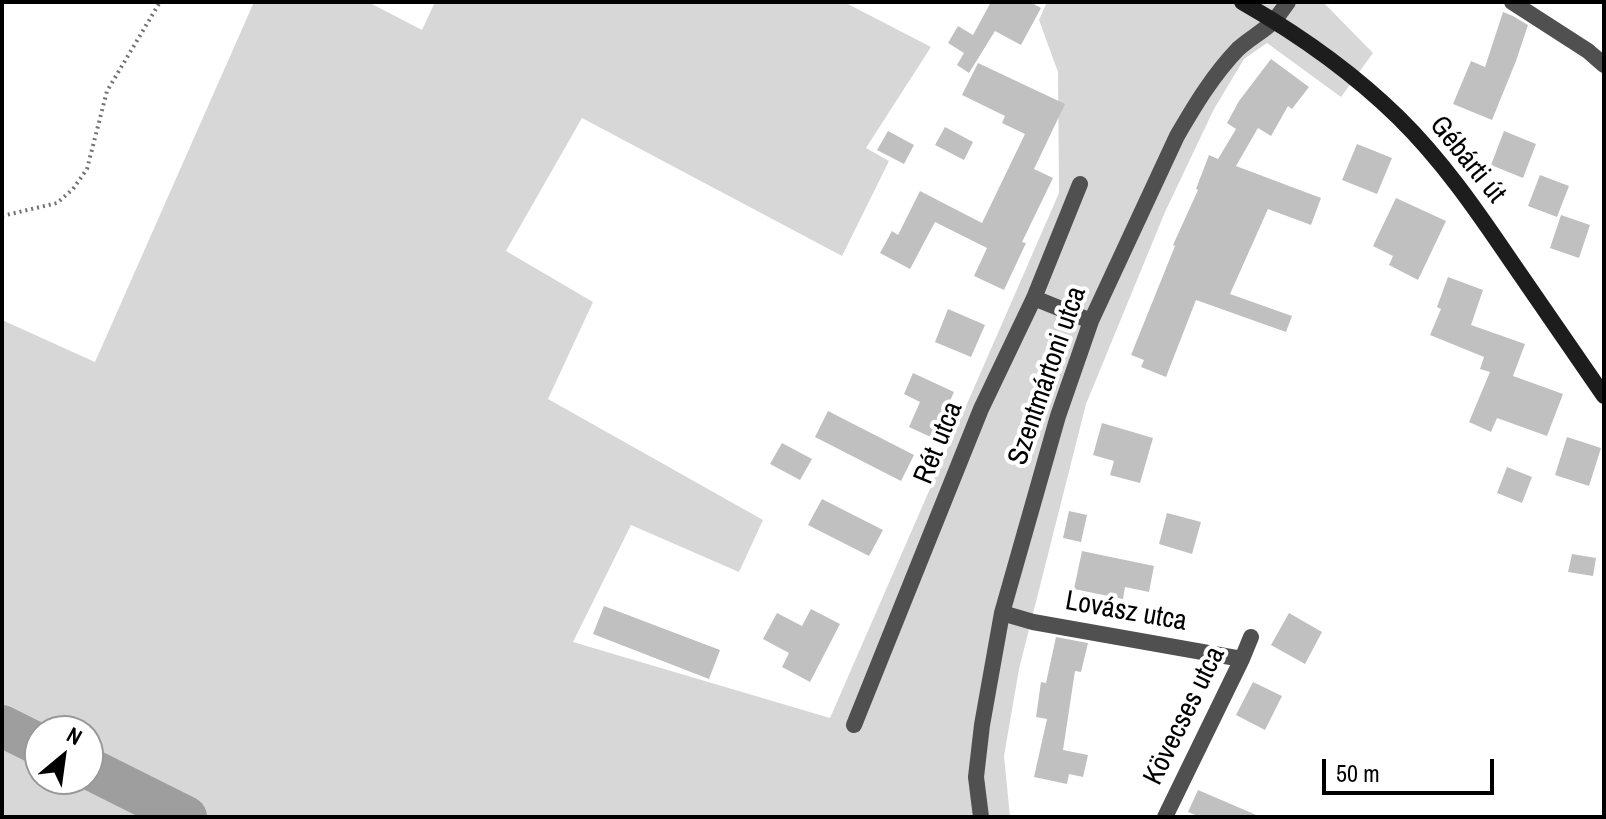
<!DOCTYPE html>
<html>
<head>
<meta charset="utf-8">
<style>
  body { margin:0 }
  #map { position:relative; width:1606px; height:819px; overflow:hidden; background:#fff; font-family:"Archivo Narrow",sans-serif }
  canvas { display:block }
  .frame { position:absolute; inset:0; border:4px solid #000; pointer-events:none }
  .north { position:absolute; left:24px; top:715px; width:80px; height:80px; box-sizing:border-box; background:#fff; border:2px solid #999; border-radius:50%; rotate:29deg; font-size:22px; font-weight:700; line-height:32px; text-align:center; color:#000 }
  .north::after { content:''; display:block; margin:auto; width:28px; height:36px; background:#000; clip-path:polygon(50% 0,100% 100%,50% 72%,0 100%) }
  .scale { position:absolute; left:1322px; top:759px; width:172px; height:36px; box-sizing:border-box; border:4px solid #000; border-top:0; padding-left:10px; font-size:24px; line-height:28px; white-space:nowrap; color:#000; -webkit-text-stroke:6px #fff; paint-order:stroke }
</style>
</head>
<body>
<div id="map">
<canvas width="1606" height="819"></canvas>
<div class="frame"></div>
<div class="north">N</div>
<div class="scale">50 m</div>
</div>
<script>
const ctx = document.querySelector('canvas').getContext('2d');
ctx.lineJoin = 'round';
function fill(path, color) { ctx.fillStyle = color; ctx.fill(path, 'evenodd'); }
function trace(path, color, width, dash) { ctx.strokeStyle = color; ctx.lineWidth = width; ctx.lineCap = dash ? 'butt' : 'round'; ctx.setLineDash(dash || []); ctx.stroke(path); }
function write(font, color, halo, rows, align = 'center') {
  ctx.font = font + ' "Archivo Narrow",sans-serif'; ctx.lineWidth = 8; ctx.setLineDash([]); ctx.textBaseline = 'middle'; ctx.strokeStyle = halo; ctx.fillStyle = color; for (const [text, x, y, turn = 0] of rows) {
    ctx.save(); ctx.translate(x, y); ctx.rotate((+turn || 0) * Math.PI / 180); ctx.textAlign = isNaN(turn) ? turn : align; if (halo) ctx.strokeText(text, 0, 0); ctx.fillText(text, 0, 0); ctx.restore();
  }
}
const green = new Path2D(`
  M254,2h114l54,28 13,-28h409l87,45 -65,101 23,13 -47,95 -260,-138 -76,133 87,51 -45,97 215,121 -24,52 -108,-47 -58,117 257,76 229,-525 -1,-121 -19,-52 8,-18h276l50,51 -32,44 -74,-54 -23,16 -30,50 -49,103 -79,192 -67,265 -15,87 6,61h-1008v-497l93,42zM40,731h48v48h-48z`);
const river = new Path2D(`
  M2,726l38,19
  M88,768l98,49`);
const building = new Path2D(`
  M991,2h39l11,6 -20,37 -26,-14 -26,42 -12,-8 7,-12 -16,-10 10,-17 15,9z
  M1503,12l10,4 15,9 -12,36 -24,59 -39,-16 18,-43 14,6z
  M1271,59l38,28 -17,22 -4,-3 -17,30 -13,-8 -22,38 85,32 -10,27 -43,-16 -38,85 62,22 -6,16 -90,-32 -30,77 -25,-10 3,-7 -13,-5 44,-109 -2,-1 25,-55 -2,-1 13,-34 9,4 18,-30 -9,-6 12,-22z
  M978,63l87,41 -31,65 19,9 -31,64 4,1 -22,47 -30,-14 13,-28 -52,-26 -25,47 -30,-16 12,-22 6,4 22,-44 62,32 43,-89 -23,-11 3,-7 -43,-21z
  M945,127l28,15 -9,18 -29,-15z
  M888,131l26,14 -10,19 -27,-14z
  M1504,131l32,13 -13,34 -32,-13z
  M1357,144l35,14 -15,36 -35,-14z
  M1540,175l29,11 -12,31 -29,-11z
  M1396,198l50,23 -28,59 -29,-15 4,-9 -20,-10z
  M1561,215l29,10 -11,33 -29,-10z
  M1448,277l35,13 -12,35 54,19 -12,32 50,18 -16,42 -50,-18 -6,14 -22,-10 21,-50 -10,-3 4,-12 -54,-22 11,-26 -4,-2z
  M948,309l37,16 -14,32 -36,-15z
  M913,373l41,19 -21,46 -24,-11 11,-25 -16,-8z
  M828,411l86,44 -13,26 -86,-44z
  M1102,423l51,15 -13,45 -30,-8 4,-14 -21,-6z
  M1567,437l34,11 -12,38 -34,-11z
  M782,443l30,16 -12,21 -30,-16z
  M1507,467l25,10 -10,26 -25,-10z
  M822,499l61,31 -14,26 -61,-31z
  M1069,511l18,4 -6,27 -18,-4z
  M1167,513l34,9 -9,32 -33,-10z
  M1082,551l72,15 -5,26 -24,-5 -2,12 -49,-10z
  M1572,554l24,4 -3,18 -25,-4z
  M604,606l116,44 -11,29 -116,-45z
  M811,609l29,15 -30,58 -28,-15 7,-14 -26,-14 14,-26 25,13z
  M1289,613l33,19 -17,32 -34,-19z
  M1056,637l32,6 -7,29 -6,-1 -12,79 25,5 -5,22 -14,-3 -2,10 -33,-7 13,-58 -11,-2 5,-35 5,1z
  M1253,682l29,14 -17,34 -29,-15z
  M1198,790l63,27h-61l-12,-5z`);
const path = new Path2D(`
  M2,216l55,-13 16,-14 14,-20 20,-78 53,-89`);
const minor = new Path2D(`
  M1512,2l76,49 16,14
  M1034,298l57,23
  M1002,613l31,9 209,37
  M854,725l127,-316 53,-111 46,-114
  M981,817l-5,-40 6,-52 20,-112 56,-197 33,-95 86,-185c18,-31 36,-61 61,-87 11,-10 24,-17 35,-27 5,-6 10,-13 15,-20
  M1165,817l77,-158 9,-22`);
const secondary = new Path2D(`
  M1242,2c56,32 110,70 156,115 44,43 79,94 113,144 31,45 62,90 93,135`);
const streetNames = [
  ["Gébárti út",1467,160,51],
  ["Szentmártoni utca",1048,376,-71],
  ["Rét utca",939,443,-68],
  ["Lovász utca",1126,612,10],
  ["Kövecses utca",1185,716,-64]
];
fill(green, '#d7d7d7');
trace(river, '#9e9e9e', 42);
fill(building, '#c0c0c0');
trace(path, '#727272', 4, [2, 4]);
trace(minor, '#505050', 16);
trace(secondary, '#1d1d1d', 16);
write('28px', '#000', '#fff', streetNames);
</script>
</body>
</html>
